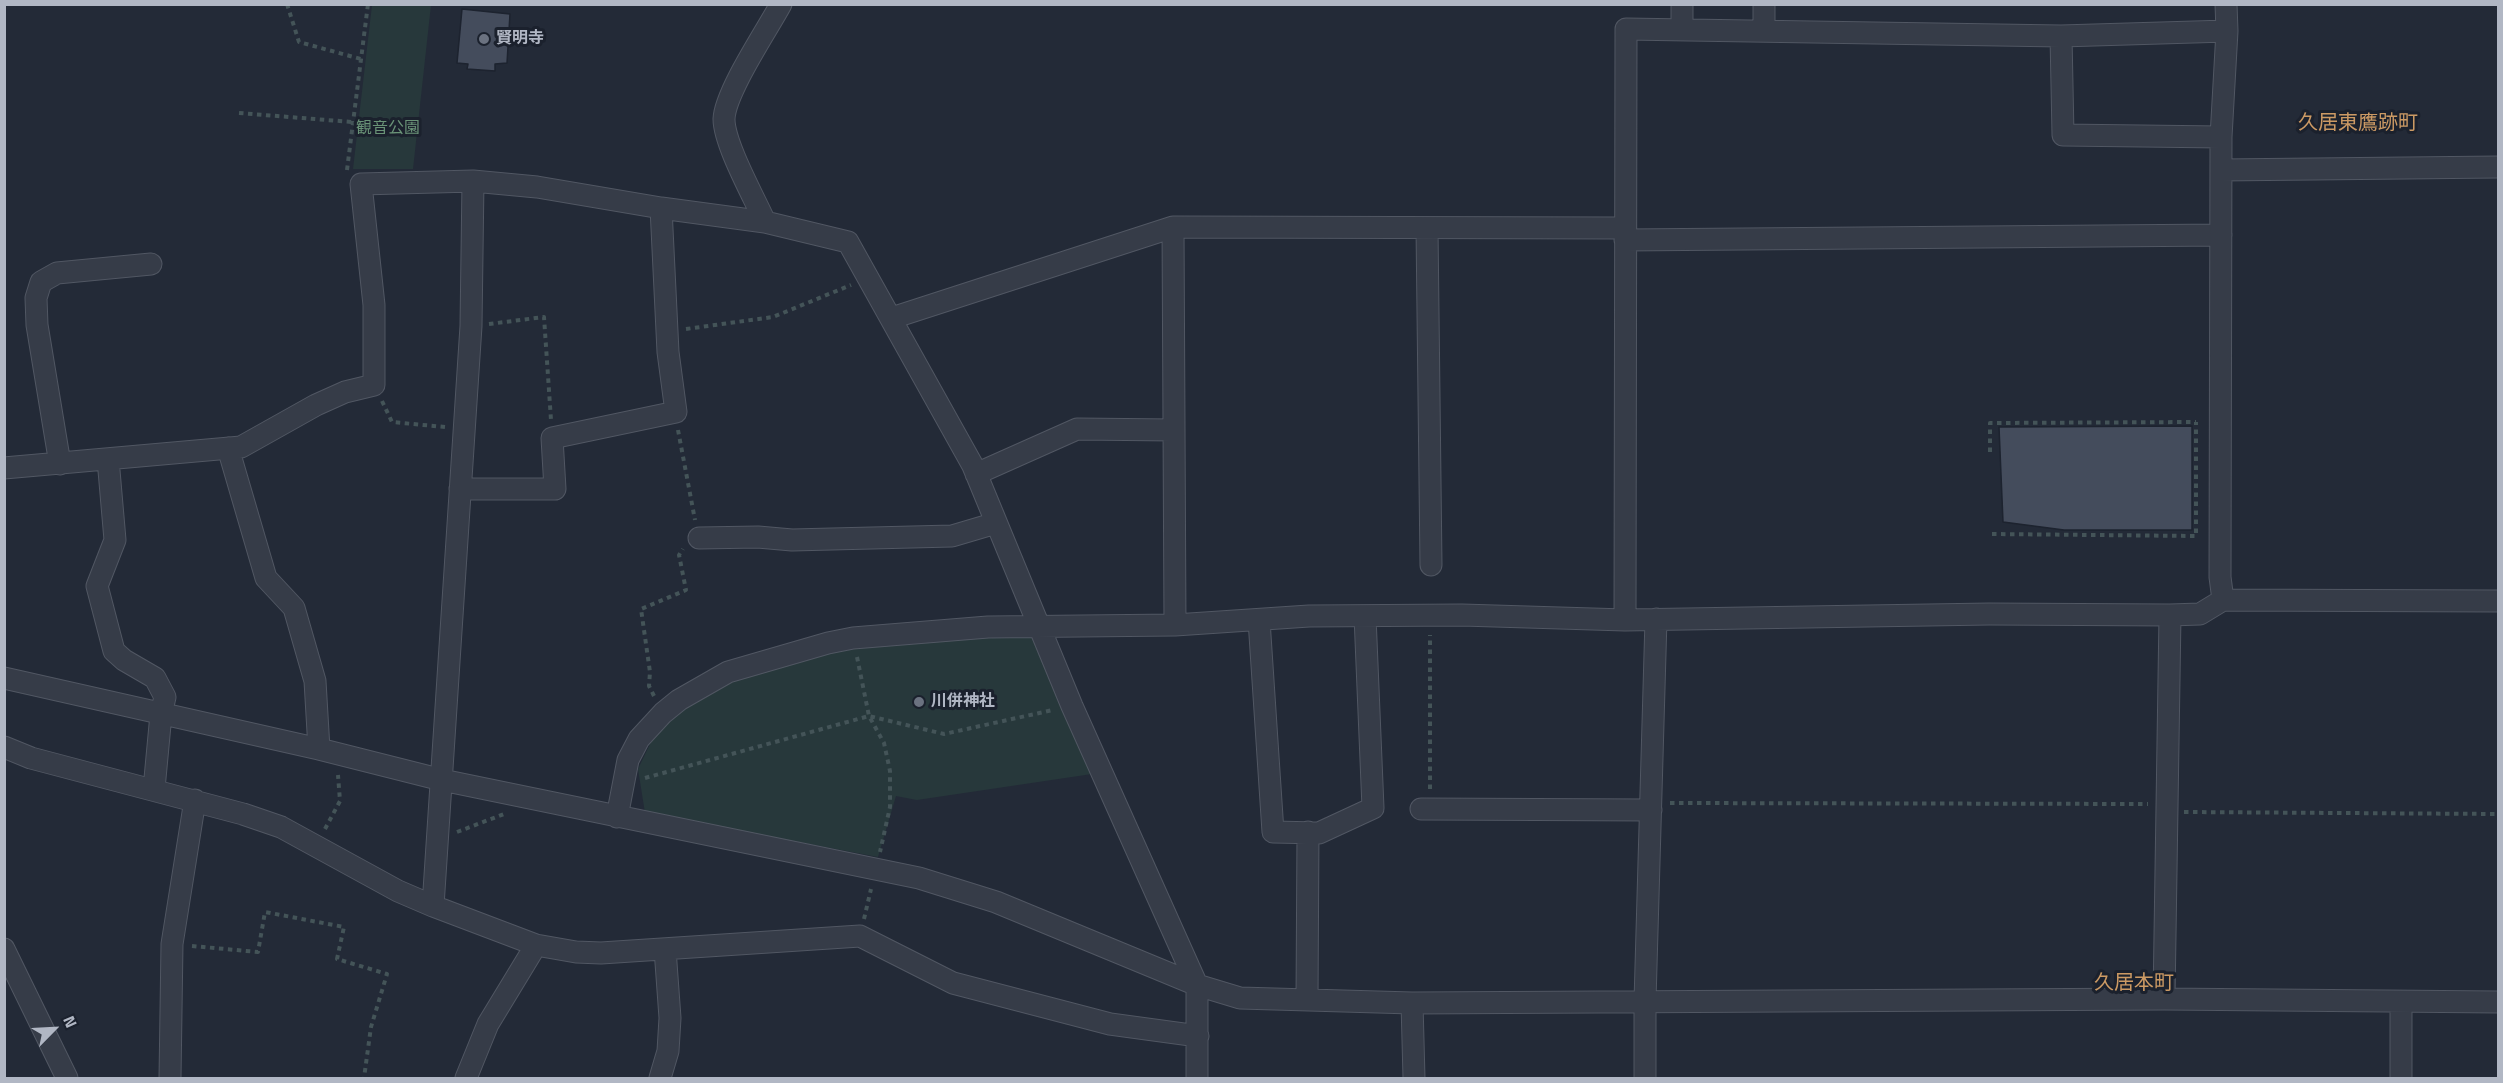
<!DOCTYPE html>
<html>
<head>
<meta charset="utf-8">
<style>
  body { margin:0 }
  #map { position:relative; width:2503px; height:1083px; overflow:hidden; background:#232a37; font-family:"Titillium Web",sans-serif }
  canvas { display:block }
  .frame { position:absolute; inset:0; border:6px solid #b1b7c4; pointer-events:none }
  .north { position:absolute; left:24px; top:999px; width:60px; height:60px; -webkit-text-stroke:4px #1b212d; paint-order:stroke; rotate:66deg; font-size:16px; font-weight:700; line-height:24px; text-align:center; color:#b1b7c4 }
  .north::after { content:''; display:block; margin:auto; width:21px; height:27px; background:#b1b7c4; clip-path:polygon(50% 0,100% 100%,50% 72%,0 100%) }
</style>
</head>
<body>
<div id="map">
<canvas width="2503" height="1083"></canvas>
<div class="frame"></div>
<div class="north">N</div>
</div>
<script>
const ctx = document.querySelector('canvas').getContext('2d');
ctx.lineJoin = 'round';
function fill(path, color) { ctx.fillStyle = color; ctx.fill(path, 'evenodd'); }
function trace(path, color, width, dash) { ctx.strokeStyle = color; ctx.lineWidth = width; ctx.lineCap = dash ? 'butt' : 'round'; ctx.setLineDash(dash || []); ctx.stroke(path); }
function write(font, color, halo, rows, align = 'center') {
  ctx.font = font + ' "Titillium Web","Noto Sans JP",sans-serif'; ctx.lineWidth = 6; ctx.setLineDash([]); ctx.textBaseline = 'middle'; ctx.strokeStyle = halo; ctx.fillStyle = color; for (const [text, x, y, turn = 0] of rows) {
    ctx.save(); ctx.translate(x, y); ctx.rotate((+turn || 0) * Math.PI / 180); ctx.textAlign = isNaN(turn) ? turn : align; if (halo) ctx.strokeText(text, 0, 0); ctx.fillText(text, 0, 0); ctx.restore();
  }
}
const green = new Path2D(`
  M372,5h59l-18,164h-60z
  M1026,634l10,7 56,133 -175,26 -21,-4 -18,61 -233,-44 -7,-44 14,-29 25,-30 44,-27 79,-24 75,-14z`);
const building = new Path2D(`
  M462,9l48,5 -3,49 -12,1v7l-28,-2 1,-5 -11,-1z
  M2192,426v104h-128l-61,-8 -4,-95z`);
const path = new Path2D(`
  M287,4l12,38 62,17
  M239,113l113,9
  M347,170l21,-166
  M489,324l55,-7 7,103
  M686,329l87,-12 78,-32
  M382,401l10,21 53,5
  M678,430l17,90
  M1990,452v-29l206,-1
  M1992,534l204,2v-114
  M857,657l12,59 15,27 6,28v36l-10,45
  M654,696l-5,-10 1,-14 -9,-63 45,-19 -7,-35 4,-6
  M645,778l224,-62 75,18 109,-24
  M1430,789v-154
  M1670,803l478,1
  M2184,812l314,2
  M325,829l15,-28 -2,-26
  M457,832l47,-18
  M864,919l7,-30
  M192,946l66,6 7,-40 79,15 -7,32 50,15 -16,53 -7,51`);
const minor = new Path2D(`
  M1682,4v26
  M1764,31v-27
  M2061,36l2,99 158,2
  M2221,170l277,-3
  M765,222c-11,-25 -41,-78 -41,-103 1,-27 43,-89 57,-115
  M1173,227l2,398
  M1427,228l4,337
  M1625,240l596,-5
  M892,318l281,-91 452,1
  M228,448l38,130 28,30 21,73 4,68
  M108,459l7,81 -18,46 17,65 10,9 31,18 10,19 -4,17 -7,75
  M60,464l-23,-139 -1,-27 5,-16 16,-9 94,-9
  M4,468l237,-21 75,-42 29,-13 29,-7v-80l-13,-121 112,-3 64,6 124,21 104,14 83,20 125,224 99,240 125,279v93
  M976,474l101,-45 97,1
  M460,489h95l-3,-51 124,-26 -8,-60 -7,-144
  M699,538l59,-1 34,3 160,-4 44,-13
  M2223,600l-3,-23 1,-440 6,-106 -1,-27
  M1259,620l14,212 46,1 54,-25 -8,-192
  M1625,620l1,-591 435,7 166,-5
  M4,678l315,71 123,31 477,98 77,24 201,83 43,13 172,5 752,-4 334,3
  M4,747l27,11 212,56 38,13 117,64 35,15 103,39 40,7 25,1 259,-17 93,47 157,41 88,12
  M1421,809l230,1
  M617,817l11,-57 11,-21 24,-26 16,-13 49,-28 100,-29 25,-5 135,-11 187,-2 134,-9 153,-1 163,5 364,-6 181,1 30,-1 23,-14 275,1
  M433,906l38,-580 2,-145
  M4,949l63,129
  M2164,999l6,-384
  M1307,1000l1,-168
  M2401,1002v76
  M1412,1003l2,75
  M170,1078l2,-134 23,-144
  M466,1078l22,-54 48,-79
  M660,1078l8,-27 2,-33 -5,-69
  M1645,1078v-77l11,-382`);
const markers = [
  [484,39,6,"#6b7280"],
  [919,702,6,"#6b7280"]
];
const poiNames = [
  ["賢明寺",496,39],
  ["川併神社",931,702]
];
const parkNames = [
  ["観音公園",388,129]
];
const quarterNames = [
  ["久居東鷹跡町",2358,124],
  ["久居本町",2134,984]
];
fill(green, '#27383b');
fill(building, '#444c5c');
trace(building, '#1d232f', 1.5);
trace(minor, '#515763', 23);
trace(path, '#445458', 4, [4.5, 4.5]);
trace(minor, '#363c48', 21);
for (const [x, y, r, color] of markers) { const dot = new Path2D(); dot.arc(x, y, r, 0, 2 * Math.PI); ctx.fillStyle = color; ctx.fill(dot); trace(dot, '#1b212d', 2); }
write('bold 16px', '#b1b7c4', '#1b212d', poiNames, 'left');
write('16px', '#6a9377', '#1b212d', parkNames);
write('20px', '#cc9a64', '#1b212d', quarterNames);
</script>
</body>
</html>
